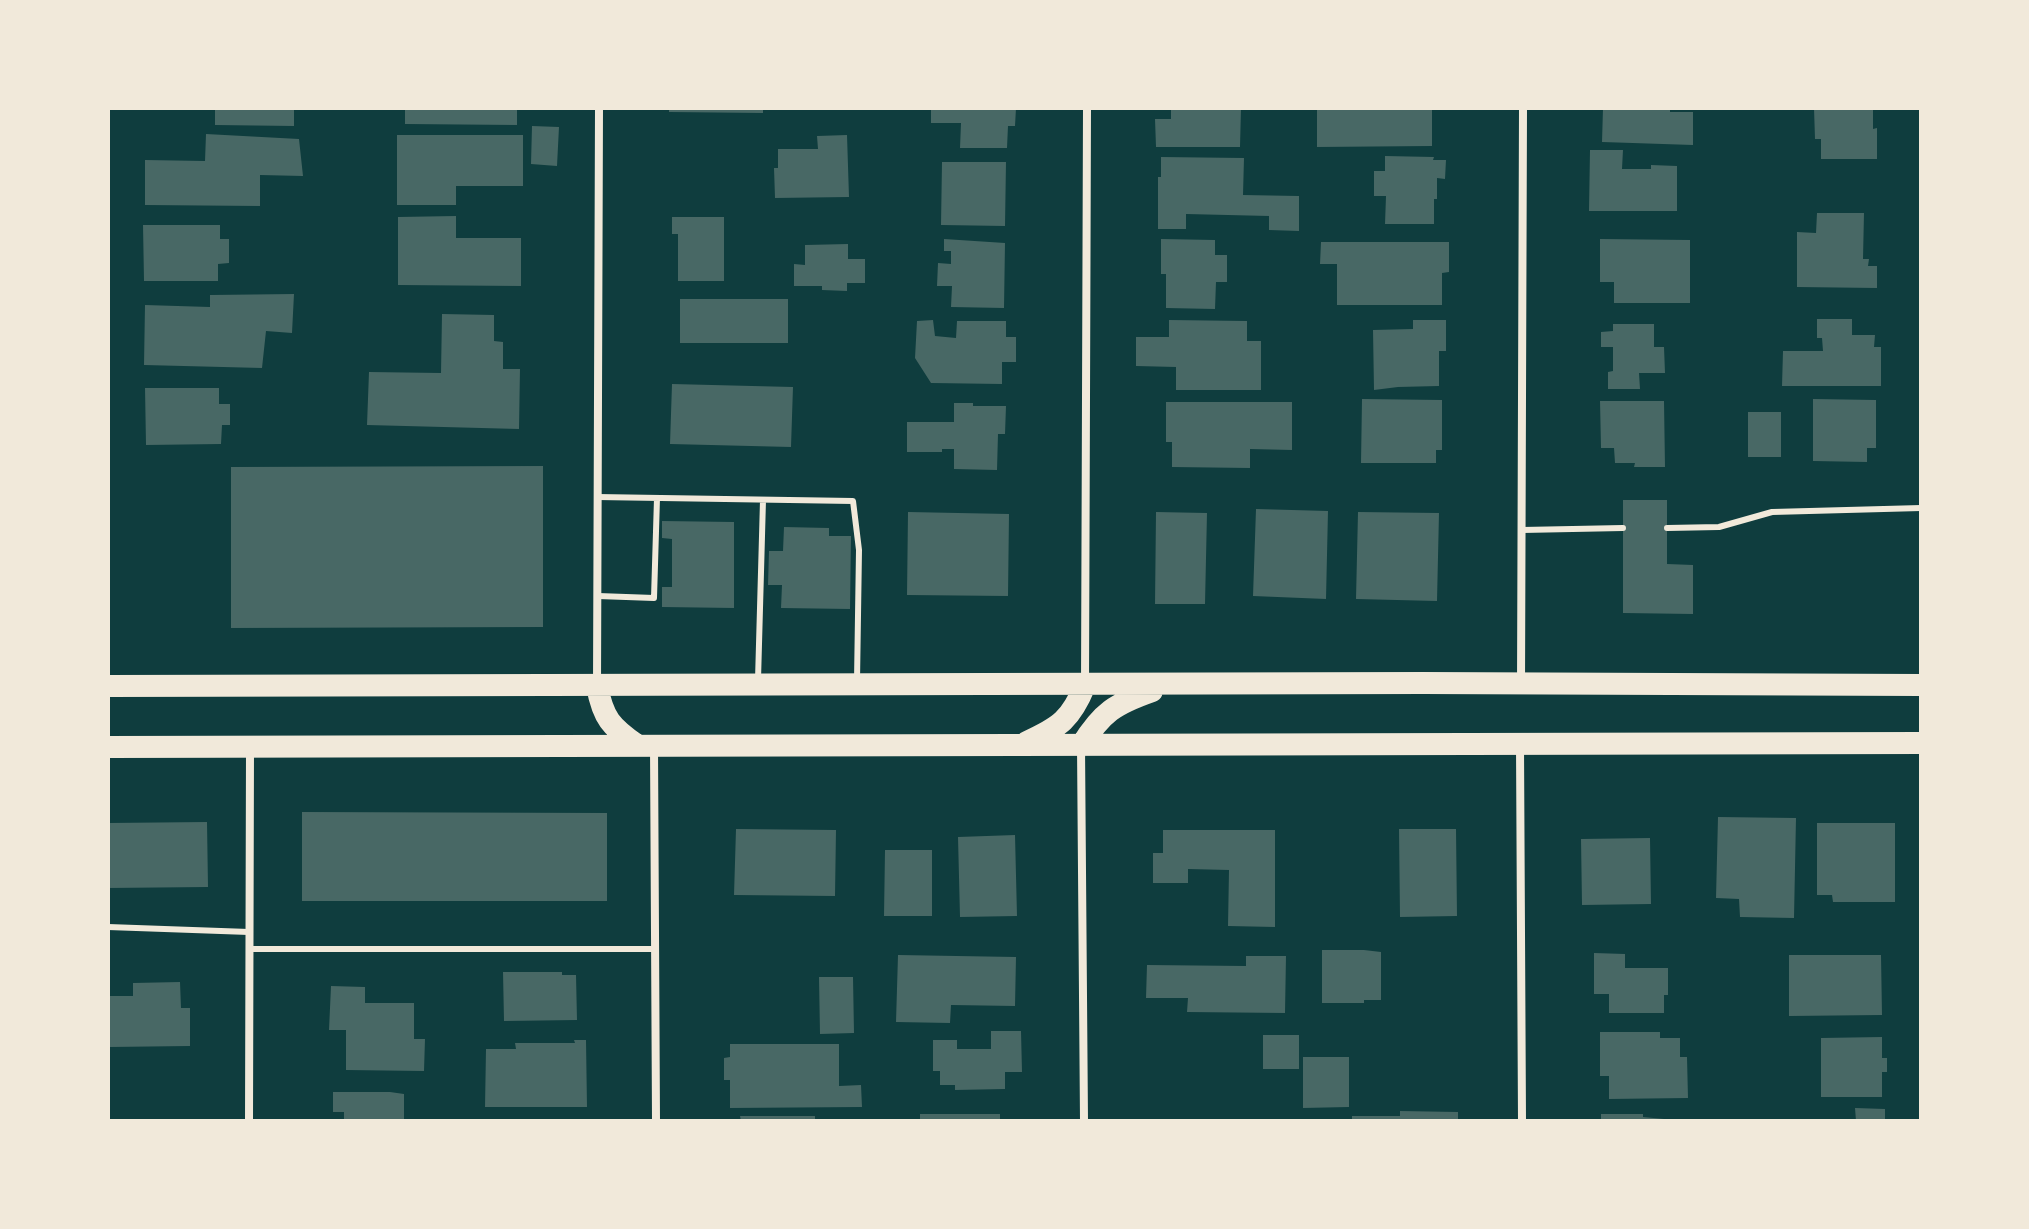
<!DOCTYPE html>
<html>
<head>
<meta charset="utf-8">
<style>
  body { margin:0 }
  #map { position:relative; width:2029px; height:1229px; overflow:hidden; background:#0f3d3e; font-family:Commissioner,sans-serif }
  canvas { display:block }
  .frame { position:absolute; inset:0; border:110px solid #f1e9da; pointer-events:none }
</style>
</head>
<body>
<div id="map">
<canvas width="2029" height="1229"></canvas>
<div class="frame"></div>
</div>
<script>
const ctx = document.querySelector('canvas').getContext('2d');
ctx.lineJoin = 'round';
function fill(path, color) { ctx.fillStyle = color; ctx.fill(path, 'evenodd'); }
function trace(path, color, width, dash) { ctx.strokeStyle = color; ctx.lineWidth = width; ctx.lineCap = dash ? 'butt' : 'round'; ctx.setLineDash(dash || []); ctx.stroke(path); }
const building = new Path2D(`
  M215,108h79v18l-79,-1z
  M405,108h112v17l-112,-1z
  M669,108h94v5l-94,-1z
  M931,108h85l-1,18h-7l-1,22h-47l1,-25h-30z
  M1171,108h70l-1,39h-84l-1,-28h16z
  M1317,108h115v38l-115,1z
  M1603,108h67v4h23v33l-91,-3z
  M1814,108h59v21l4,-1v31h-56v-20h-6z
  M532,126l27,1 -2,39 -26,-2z
  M206,134l93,5 4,37 -43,-1v31l-115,-1v-45l60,1z
  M397,135h126v51h-67v19h-59z
  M847,135l2,62 -74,1 -1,-30h4v-19h40l-1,-13z
  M1590,150h33l-1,19h29v-4l26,1v45h-88z
  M1385,156l49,1 -1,3h13l-1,19 -8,-1v21h-3v25h-49l1,-28h-12v-25h11z
  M1161,157l83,1 -1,37 56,1v35l-30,-1v-14l-83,-2v15h-28v-52h3z
  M942,162h64l-1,64 -64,-1z
  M1817,213h47l-1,46h6l-1,7h9v22l-80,-1v-55l19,1z
  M456,216v22h65v48l-123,-1v-68z
  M672,217h52v64h-46v-47h-6z
  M143,225h77v14h9v24l-11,1v17h-74z
  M944,239l61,4 -1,65 -53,-1 1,-21h-15l1,-23 13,1v-13h-7z
  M1161,239l54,1v15h12v27h-11l-1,27 -49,-1v-34h-5z
  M1600,239l90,1v63h-76v-21h-14z
  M1321,242h128v30l-7,1v32h-105v-41h-17z
  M848,244v15h17v24h-18v8l-25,-1v-4h-28v-22l11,1v-20z
  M294,294l-2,39 -26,-2 -4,37 -118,-3 1,-60 65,2v-12z
  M680,299h108v44h-108z
  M442,314l52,1v26l9,1v27h17l-1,60 -152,-4 2,-53 72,1z
  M1817,319h35v16h23l-1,12h7v39h-99l1,-35h40l-1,-13h-5z
  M933,320l2,16 21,2 1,-17h49v16h10v25h-14v22l-71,-1 -16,-25 2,-37z
  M1169,320l78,1v20h14v49h-85v-23l-40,-1v-29h33z
  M1413,320h33v31h-7v35l-41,1 -24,3 -1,-60 40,-1z
  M1613,324h41v23h10l1,26h-26l1,16h-32v-17l5,-1v-24h-12v-15l12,-1z
  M672,384l121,3 -2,60 -121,-3z
  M145,388h74v16h11v21h-8l-1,19 -75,1z
  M1362,399l80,1v50h-6v13h-75z
  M1813,399l63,1v48h-9v14l-54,-1z
  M1600,401h64l1,66h-31l1,-4h-20l-1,-15h-13z
  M1166,402h126v48l-42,-1v19l-78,-1v-25h-6z
  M954,403h19v3h33l-1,28h-7l-1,36 -43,-1v-20h-12v3h-35v-30h47z
  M1748,412h33v45h-33z
  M543,466v161l-312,1v-161z
  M1623,500h44v64l26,1v49l-70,-1z
  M1256,509l72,2 -2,88 -73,-3z
  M908,512l101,2 -1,82 -101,-1z
  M1156,512l51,1 -2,91h-50z
  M1358,512l81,1 -2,88 -81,-2z
  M662,521l72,1v86l-72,-1v-20h10v-48l-10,-1z
  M784,527l45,1v8h22l-1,73 -69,-1 1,-23h-14l1,-34h14z
  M302,812l305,1v88h-305z
  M1718,817l78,1 -2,100 -54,-1 -1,-18 -23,-1z
  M207,822l1,65 -100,1v-65z
  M1817,823h78v79h-62l-1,-7h-15z
  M736,829l100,1 -1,66 -101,-1z
  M1399,829h57l1,87 -57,1z
  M1163,830h112v97l-47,-1 1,-56 -41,-1v14h-35v-30h10z
  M1015,835l2,81 -57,1 -2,-80z
  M1650,838l1,66 -69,1 -1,-66z
  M885,850h47v66h-48z
  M1322,950h42l17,2v48h-17v3h-42z
  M1594,953l31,1v14h43v27h-4v18h-55v-19h-15z
  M898,955l118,2 -1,49 -64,-1 -1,18 -54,-1z
  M1789,955h92l1,60 -93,1z
  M1246,956h40l-1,57 -98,-1 1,-14h-42l1,-33 99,1z
  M503,972h59v3h14l1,45 -73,1z
  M819,977h34l1,56 -34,1z
  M180,982l1,26h9v38l-80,1 -1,-51h24v-13z
  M331,986l34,1v16h49v36h11l-1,32 -78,-1v-40h-17z
  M991,1031h30l1,41h-17v17l-50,1v-5h-15v-14h-7v-31h24v9h34z
  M1600,1032h60v6h20v19h7l1,41 -79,1v-23h-9z
  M1263,1035h36v34h-36z
  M1882,1037v21h5v14h-5v25h-61v-59z
  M574,1040h12l1,67h-102l1,-58h30l-1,-6h60z
  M730,1044h109v42l22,-1 1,22 -132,1v-28h-6v-22l6,-1z
  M1303,1057h46v50l-46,1z
  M333,1092h57l14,2v27h-60v-9h-11z
  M1855,1108l30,1v12h-29z
  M1400,1111l58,1v9h-106v-5h48z
  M920,1114h80v7h-80z
  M1601,1114h42v3l21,2v2h-63z
  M740,1116h75v5h-74z`);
const service = new Path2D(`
  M597,497l256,4 6,49 -2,131
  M1667,528l52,-1 53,-15 149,-4
  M1522,530l101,-2
  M598,596l56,2 3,-100
  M758,680l5,-180
  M108,927l141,5
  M249,949h406`);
const minor = new Path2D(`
  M1521,683l2,-575
  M1085,684l2,-576
  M597,685l2,-577
  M654,746l2,375
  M1081,746l3,375
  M1520,746l2,375
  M249,1121l1,-371`);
const trunk = new Path2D(`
  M108,686l1315,-3 498,2
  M597,686c6,32 14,41 40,59
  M1027,742c33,-15 44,-23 58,-57
  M1081,746c21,-34 34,-42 71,-55
  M108,747l1813,-4`);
fill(building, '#486865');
trace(service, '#f1e9da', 6);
trace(minor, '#f1e9da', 8);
trace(trunk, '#f1e9da', 22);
</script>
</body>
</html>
